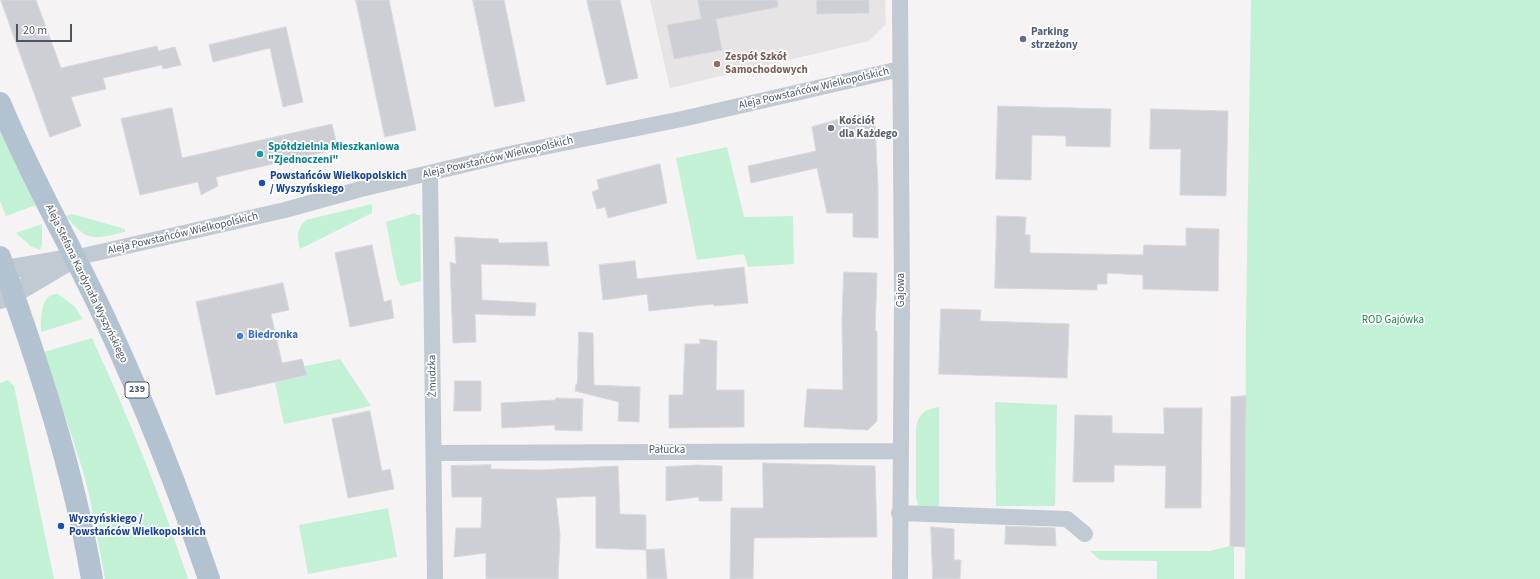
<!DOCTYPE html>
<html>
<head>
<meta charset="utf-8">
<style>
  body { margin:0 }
  #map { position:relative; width:1540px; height:579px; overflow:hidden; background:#f5f3f3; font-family:"Source Sans 3",sans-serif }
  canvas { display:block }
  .scale { position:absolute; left:16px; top:24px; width:56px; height:18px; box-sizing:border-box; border:2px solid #4a5661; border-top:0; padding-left:5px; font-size:12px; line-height:14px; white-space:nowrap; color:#4a5661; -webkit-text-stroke:3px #fff; paint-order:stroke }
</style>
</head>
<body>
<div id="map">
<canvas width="1540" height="579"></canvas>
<div class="scale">20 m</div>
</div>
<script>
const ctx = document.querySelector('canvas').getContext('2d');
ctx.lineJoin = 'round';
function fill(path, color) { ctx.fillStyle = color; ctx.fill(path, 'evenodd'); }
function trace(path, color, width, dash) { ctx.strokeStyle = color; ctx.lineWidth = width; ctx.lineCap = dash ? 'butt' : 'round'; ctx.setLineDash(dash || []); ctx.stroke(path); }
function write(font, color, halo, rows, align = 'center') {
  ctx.font = font + ' "Source Sans 3",sans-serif'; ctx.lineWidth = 3.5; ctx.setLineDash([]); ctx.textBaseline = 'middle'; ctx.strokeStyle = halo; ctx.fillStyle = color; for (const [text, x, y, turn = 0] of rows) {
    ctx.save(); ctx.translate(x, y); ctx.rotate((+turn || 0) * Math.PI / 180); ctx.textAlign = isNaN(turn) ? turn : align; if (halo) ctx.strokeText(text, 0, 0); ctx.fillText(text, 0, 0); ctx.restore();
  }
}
const education = new Path2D(`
  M650,0h235l1,24 -17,17 -199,47z`);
const green = new Path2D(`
  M1251,0h289v579h-295l1,-259z
  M0,131l36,74 -30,11 -6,-15z
  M727,147l17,70 49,-1 1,48 -46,3 -4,-13 -47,6 -21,-102z
  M372,204v9l-72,36c-3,-12 -4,-20 6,-29z
  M415,213l1,2h4l1,66 -20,5 -4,-7 -11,-57z
  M72,214l53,15v3c-32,7 -37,11 -59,-16z
  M42,224v20l-2,6 -8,-3 -16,-14z
  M58,294l17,13 8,12 -42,13c0,-14 -1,-39 17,-38z
  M92,338c36,78 69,159 96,241h-83l-15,-80 -7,-28 -39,-119z
  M340,359l31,47 -87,18 -9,-42 31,-6 -1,-10z
  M8,380l6,6 40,193h-54v-196z
  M995,402l62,3 -2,101h-59z
  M939,407v101l-20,-1 -3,-9v-70c3,-14 8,-19 23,-21z
  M388,508l9,49 -89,17 -9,-49z
  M1230,546h4v33h-77v-18l-57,-1 -10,-9h120z`);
const building = new Path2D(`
  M1,0h35l25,68 96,-22 1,5 17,-4 6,18 -18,4 -1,-4 -59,13 3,11 -35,8 10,29 -31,11z
  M356,0h33l27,130 -31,7z
  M473,0h31l21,101 -30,6z
  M587,0h33l18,78 -31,7z
  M698,0h79l1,7 -62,12 6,31 -48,9 -7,-34 34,-6z
  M817,0h52v13l-52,1z
  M286,27l17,75 -20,5 -13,-59 -57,14 -4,-17z
  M998,106l113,3 -1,38 -44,-1v-10l-34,-1 -1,45 -35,-1z
  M172,108l10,50 150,-34 6,25 -122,28 2,9 -17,9 -3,-13 -58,13 -19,-76z
  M1151,109l77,2 -2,85 -46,-1 1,-46h-31z
  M858,114l17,11 3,62v51l-25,-1v-24h-26l-10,-45 -66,15 -3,-17 68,-15 -4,-24z
  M660,164l7,39 -59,15 -3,-11 -8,2 -5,-17 7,-3 -2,-9z
  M997,216l29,1 -1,18h5v18l113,2 1,-10 42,1v-18l33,1 -1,62 -75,-2v-14l-36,-2v11h-10v6l-102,-2z
  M455,237l43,2 1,4 48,-1 2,24 -68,-2 1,36 54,3 -1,13 -60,-2 1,28 -23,1 -3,-81 6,2z
  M372,245l12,57 7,-2 3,18 -44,9 -15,-74z
  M635,261l2,18 107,-12 4,36 -34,3 -1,-2 -64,7 -2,-17 -44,6 -4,-35z
  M844,272l33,1 -2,58h2v90l-9,9 -64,-3 3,-38 36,1 -1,-71z
  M283,283l6,27 -18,4 11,49 20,-4 5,16 -91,20 -20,-93z
  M941,309l40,1 -1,11 89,3 -2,54 -128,-4z
  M579,332l14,1 1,52 46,2 -1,35 -21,-1 1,-19 -44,-11 1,-7h1z
  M700,339l17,2 -1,49h28v37l-75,1v-33h14l2,-51h15z
  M455,381h26v30h-27z
  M1246,396l-1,151 -15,-1 1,-149z
  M556,398l27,1 -1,32 -27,-1v-5l-53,3 -1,-25 54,-3z
  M1164,408h38l-1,100h-36l1,-42 -52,-1v17h-41l2,-67 37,1v17l52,1z
  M370,411l12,60 8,-2 4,20 -46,9 -16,-79z
  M763,463l112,3 2,71 -123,1 -1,41h-23l1,-71h32z
  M491,465v4l49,1 78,-4 2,48 26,1v35l-50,-2v-52l-40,2 4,37 -2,44h-72v-26l-32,4 2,-29h25l1,-31h-30l-1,-31z
  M698,465l24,1v35h-23v-4l-33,4v-34z
  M1006,526l49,2 1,18 -51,-2z
  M931,527l23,2v31h7l-1,19h-27z
  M664,549l3,30h-20l-1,-29z`);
const minor = new Path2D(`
  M900,0l2,299 -2,280
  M430,173l5,406
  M74,258l211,-48 76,-21 153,-36 168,-34 218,-50
  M434,453l466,-2
  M899,513l168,6 18,15`);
const tertiary = new Path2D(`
  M0,271l63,-11
  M0,299l13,-5 61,-36`);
const primary = new Path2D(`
  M0,103c31,75 72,145 106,218 39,84 73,170 103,258
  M0,257c38,105 73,211 92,322`);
const markers = [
  [1023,39,4,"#5c6f8a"],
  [717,64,4,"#8d6e63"],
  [831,128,4,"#6b7280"],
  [260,154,4,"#0f9aa8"],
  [262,183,4,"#1a4fb4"],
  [240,336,4,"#3f7fe0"],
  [61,526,4,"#1a4fb4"]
];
const shields = [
  [137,390,24]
];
const shieldNames = [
  ["239",137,390]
];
const serviceNames = [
  ["Parking",1031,33],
  ["strzeżony",1031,46]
];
const educationNames = [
  ["Zespół Szkół",725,58],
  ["Samochodowych",725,71]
];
const streetNames = [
  ["Aleja Powstańców Wielkopolskich",814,89,-13],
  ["Aleja Powstańców Wielkopolskich",498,158,-13],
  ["Aleja Powstańców Wielkopolskich",183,234,-13],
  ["Aleja Stefana Kardynała Wyszyńskiego",86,284,64],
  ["Gajowa",902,290,-90],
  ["Żmudzka",433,376,-91],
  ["Pałucka",667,451]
];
const worshipNames = [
  ["Kościół",839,122],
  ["dla Każdego",839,135]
];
const cultureNames = [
  ["Spółdzielnia Mieszkaniowa",268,148],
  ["\"Zjednoczeni\"",268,161]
];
const transitNames = [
  ["Powstańców Wielkopolskich",270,177],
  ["/ Wyszyńskiego",270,190],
  ["Wyszyńskiego /",69,520],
  ["Powstańców Wielkopolskich",69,533]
];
const parkNames = [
  ["ROD Gajówka",1393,321]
];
const shopNames = [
  ["Biedronka",248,336]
];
fill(education, '#e6e4e5');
fill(green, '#c3f1d5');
fill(building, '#cdcfd5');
trace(building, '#d7d9de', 1);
trace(minor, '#c1cad2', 16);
trace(tertiary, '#c1cad2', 20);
trace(primary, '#b3c2d1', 22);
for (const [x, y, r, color] of markers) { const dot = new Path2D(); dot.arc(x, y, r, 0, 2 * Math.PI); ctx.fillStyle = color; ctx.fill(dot); trace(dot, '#fff', 1.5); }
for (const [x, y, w] of shields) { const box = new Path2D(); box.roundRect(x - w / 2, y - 8, w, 16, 3); ctx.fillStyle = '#fff'; ctx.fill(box); trace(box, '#4a5661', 1); }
write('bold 10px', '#4a5661', null, shieldNames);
write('bold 11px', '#4e5e75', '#fff', serviceNames, 'left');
write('bold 11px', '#785e54', '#fff', educationNames, 'left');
write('11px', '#4a5661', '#fff', streetNames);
write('bold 11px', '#5b616d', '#fff', worshipNames, 'left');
write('bold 11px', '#0d838f', '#fff', cultureNames, 'left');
write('bold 11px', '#164399', '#fff', transitNames, 'left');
write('11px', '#17864f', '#fff', parkNames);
write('bold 11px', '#366cbe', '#fff', shopNames, 'left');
</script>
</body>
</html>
